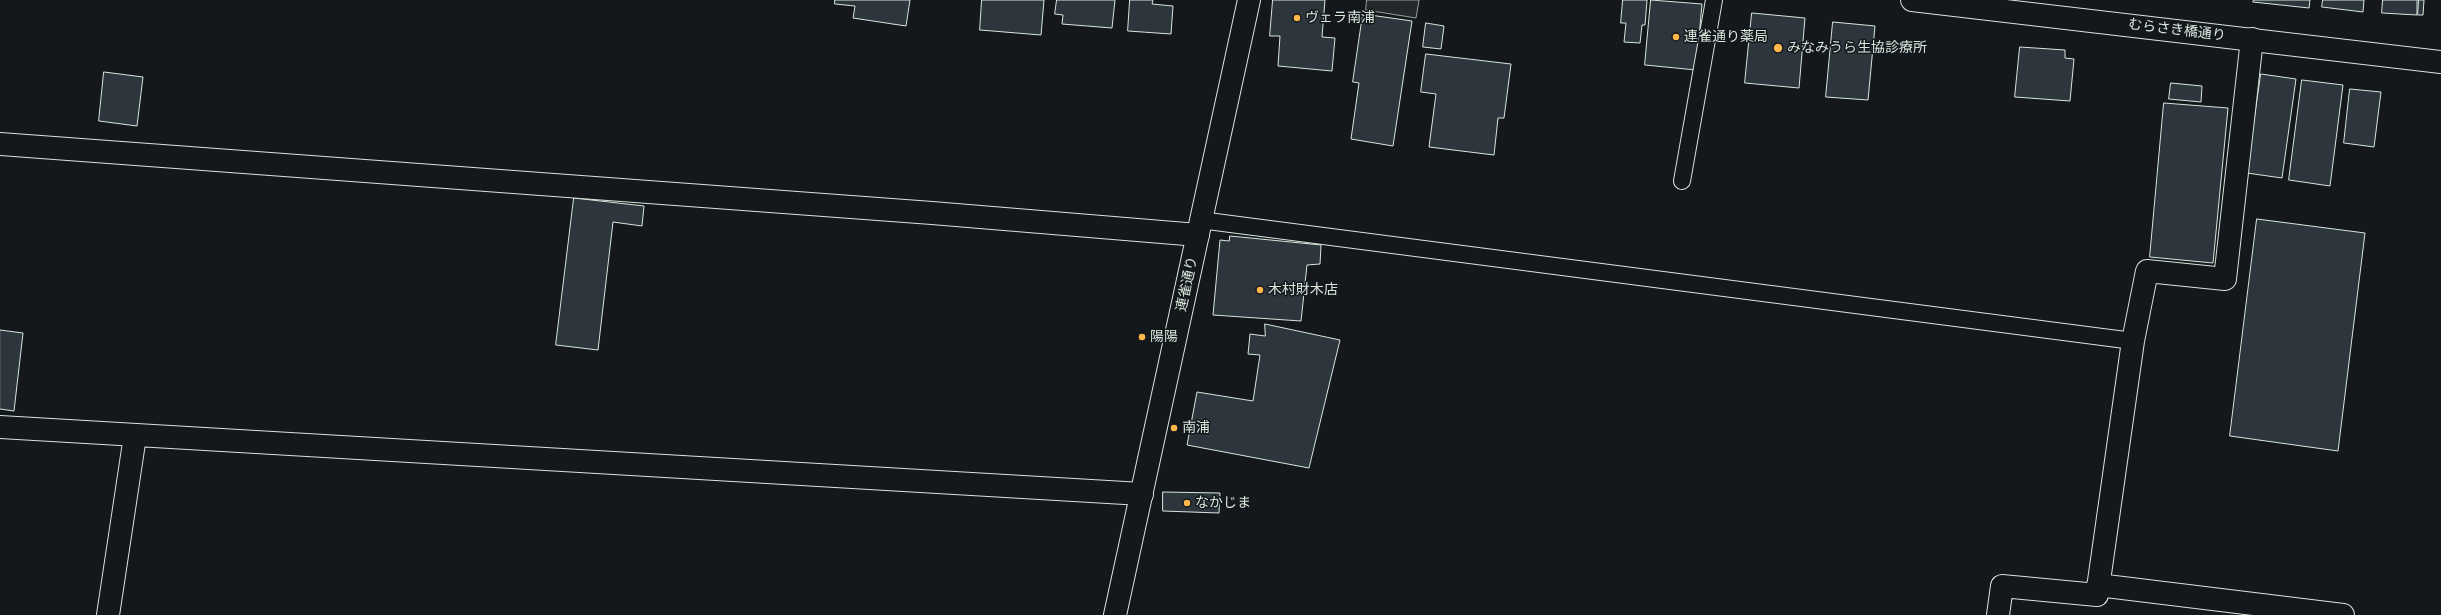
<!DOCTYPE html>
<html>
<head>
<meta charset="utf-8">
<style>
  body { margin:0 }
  canvas { display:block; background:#14181c }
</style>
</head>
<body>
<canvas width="2441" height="615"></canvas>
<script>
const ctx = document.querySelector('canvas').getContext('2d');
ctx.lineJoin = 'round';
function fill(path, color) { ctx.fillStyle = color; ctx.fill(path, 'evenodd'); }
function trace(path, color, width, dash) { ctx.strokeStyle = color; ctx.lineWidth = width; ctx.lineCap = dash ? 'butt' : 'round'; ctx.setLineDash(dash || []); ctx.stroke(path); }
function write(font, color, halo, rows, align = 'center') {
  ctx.font = font + ' Mulish,"Noto Sans JP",sans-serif'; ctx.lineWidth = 3; ctx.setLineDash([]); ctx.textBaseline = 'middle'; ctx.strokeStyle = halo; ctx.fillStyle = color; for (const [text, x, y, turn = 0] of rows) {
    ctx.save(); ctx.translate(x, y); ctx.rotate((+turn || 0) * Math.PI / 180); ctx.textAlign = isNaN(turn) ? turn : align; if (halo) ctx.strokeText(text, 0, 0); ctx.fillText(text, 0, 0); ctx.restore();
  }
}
const parking = new Path2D(`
  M1367,0h52l-3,18 -50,-8z`);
const building = new Path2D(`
  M835,0h75l-4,26 -53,-8 2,-12 -20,-2z
  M982,0h62l-3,35 -61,-5z
  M1057,0h58l-3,28 -50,-4 1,-9 -8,-1z
  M1130,0h23l-1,4 21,2 -2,28 -43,-3z
  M1273,0h52l-3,37 13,1 -3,33 -54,-5 2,-30h-10z
  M1623,0h24l-2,25h-3l-2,18 -16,-1 2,-19h-5z
  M1651,0l51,4 -6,66 -51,-5z
  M2254,0h56l-1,8 -56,-6z
  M2323,0h41l-1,12 -41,-5z
  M2383,0h34v15l-35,-2z
  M2419,0h5l-1,15h-5z
  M1752,13l53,5 -6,70 -54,-5z
  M1363,14l49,7 -19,125 -42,-7 8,-56 -6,-1z
  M1833,22l42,4 -7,74 -42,-3z
  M1426,23l18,3 -3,23 -18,-2z
  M2020,47l45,3v8l9,1 -4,42 -55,-4z
  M1426,54l85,10 -7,54h-6l-4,37 -65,-8 7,-53 -15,-2z
  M104,72l39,5 -6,49 -38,-5z
  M2261,74l35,5 -14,99 -35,-5z
  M2302,80l41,5 -13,101 -41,-6z
  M2171,83l31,3 -1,16 -32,-3z
  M2350,89l31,3 -7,55 -30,-4z
  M2164,103l64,5 -15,155 -63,-6z
  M574,198l70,8 -2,20 -29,-4 -15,128 -42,-5z
  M2257,219l108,14 -27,218 -108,-15z
  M1230,236l91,9 -1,19 -13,1 -6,56 -88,-6 7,-75 9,1z
  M1265,324l75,16 -31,128 -122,-23 10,-53 56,9 7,-46 -12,-1 2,-20 15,2z
  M0,330l23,3 -9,78 -14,-2z
  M1163,492l57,1 -1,20 -56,-2z`);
const lane = new Path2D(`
  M1682,181l32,-181
  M1200,220l933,121`);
const street = new Path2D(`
  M0,144l932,69 266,22
  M0,427l1142,67
  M2098,585l245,30
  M108,615l27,-179
  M1998,615l4,-29 95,9 36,-254 14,-70 78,8 27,-240`);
const secondary = new Path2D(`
  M1912,0l529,62
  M1115,615l134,-615`);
const markers = [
  [1297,18,4,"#ffb74d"],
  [1676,37,4,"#ffb74d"],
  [1778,48,5,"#ffb74d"],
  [1260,290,4,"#ffb74d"],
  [1142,337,4,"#ffb74d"],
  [1174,428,4,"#ffb74d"],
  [1187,503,4,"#ffb74d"]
];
const poiNames = [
  ["ヴェラ南浦",1305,18],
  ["連雀通り薬局",1684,37],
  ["みなみうら生協診療所",1787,48],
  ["木村財木店",1268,290],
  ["陽陽",1150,337],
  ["南浦",1182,428],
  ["なかじま",1195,503]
];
const streetNames = [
  ["むらさき橋通り",2177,30,7],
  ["連雀通り",1187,284,-78]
];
fill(parking, '#24282b');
trace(parking, '#939e99', 1);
fill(building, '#2c363c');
trace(building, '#d8e6dc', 1);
trace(lane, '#d8e6dc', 18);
trace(street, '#d8e6dc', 24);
trace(secondary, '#d8e6dc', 24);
trace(lane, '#14181c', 16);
trace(street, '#14181c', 22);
trace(secondary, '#14181c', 22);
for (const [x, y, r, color] of markers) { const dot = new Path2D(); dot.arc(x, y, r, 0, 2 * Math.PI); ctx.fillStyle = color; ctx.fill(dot); trace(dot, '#14181c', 1.5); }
write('14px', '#d8e6dc', '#14181c', poiNames, 'left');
write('14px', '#d8e6dc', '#14181c', streetNames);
</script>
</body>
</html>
